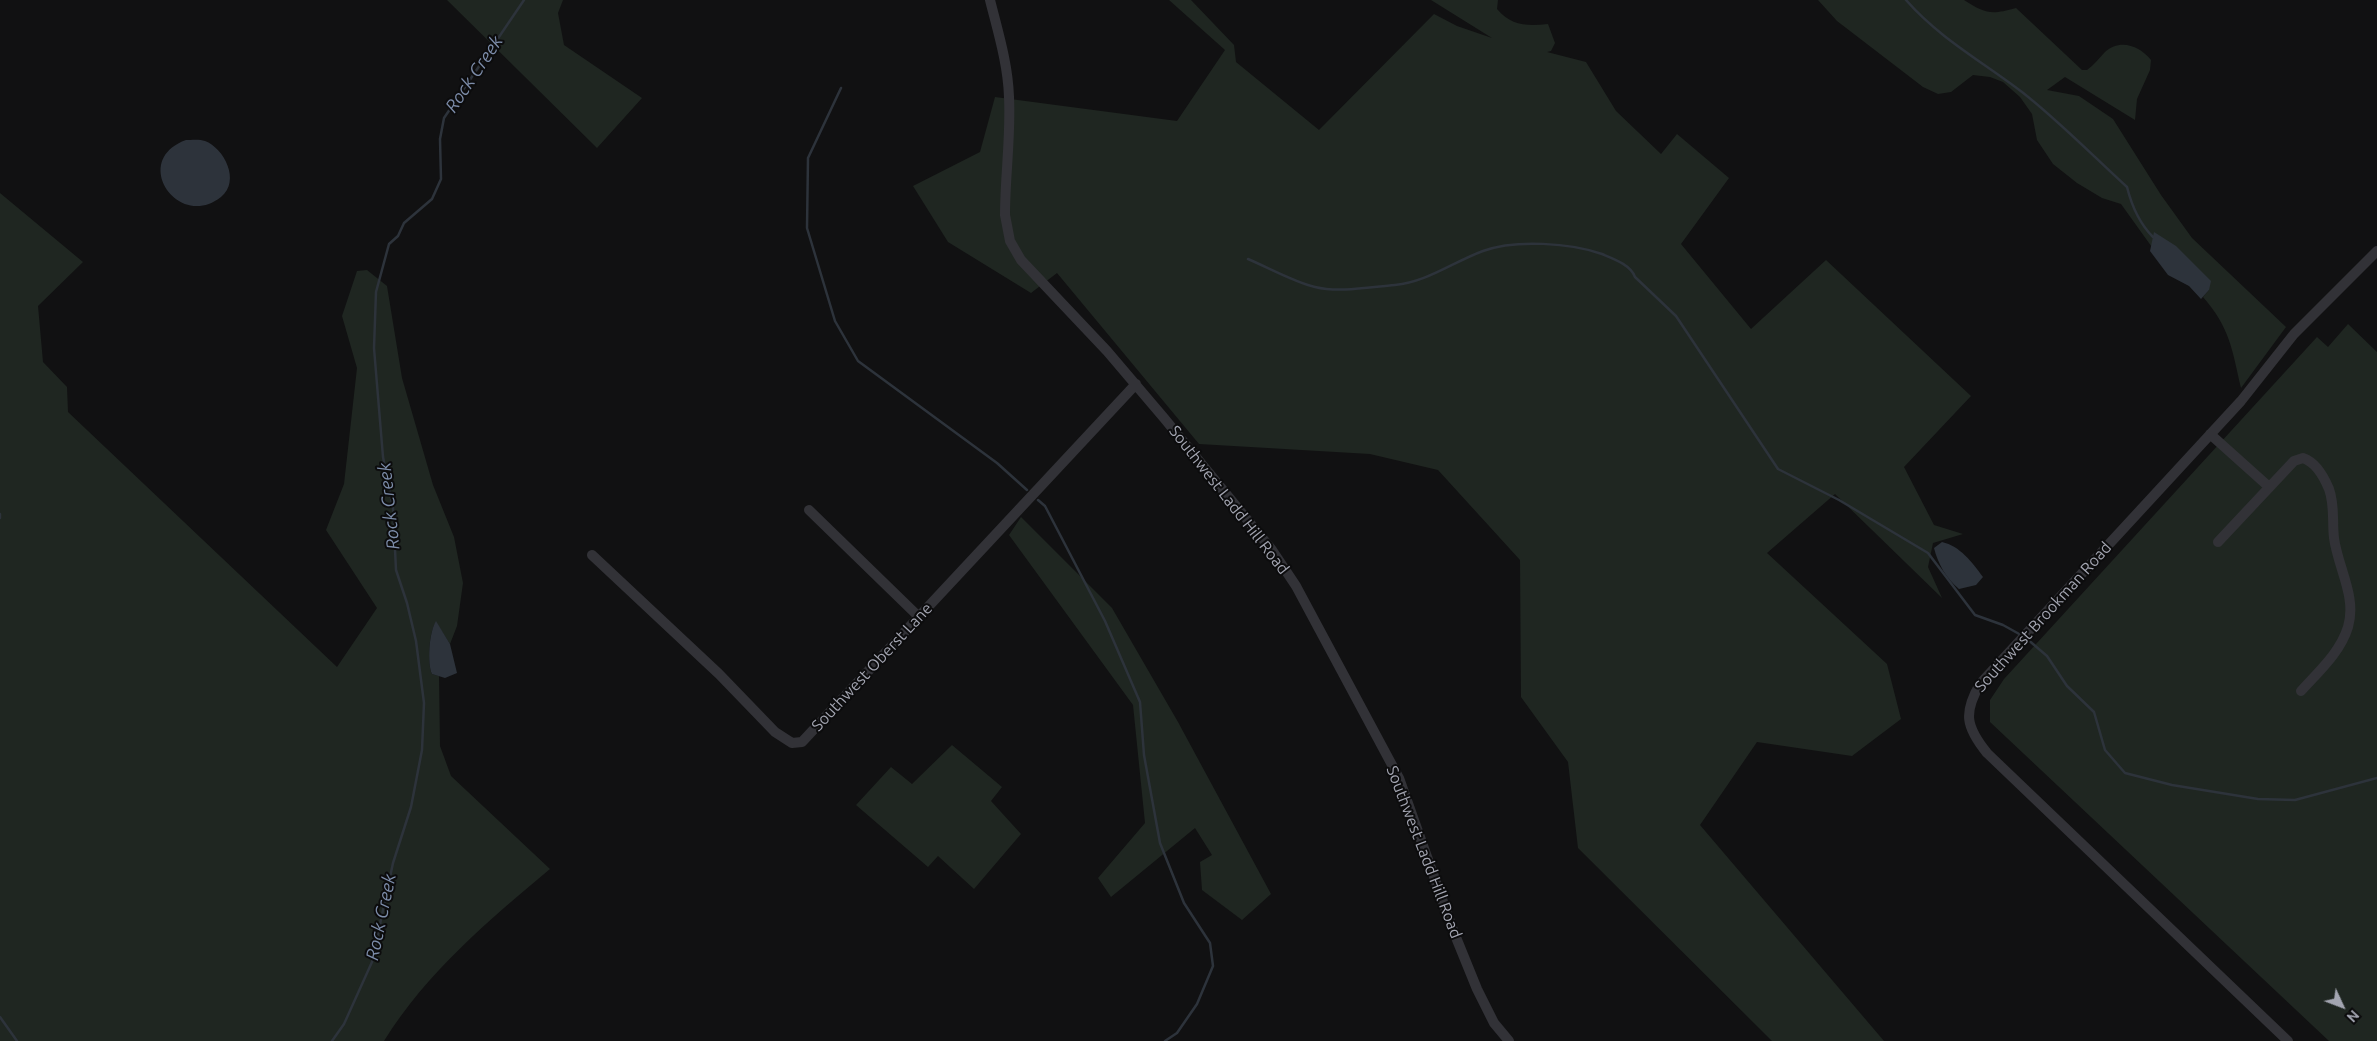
<!DOCTYPE html>
<html>
<head>
<meta charset="utf-8">
<style>
  body { margin:0 }
  #map { position:relative; width:2377px; height:1041px; overflow:hidden; background:#111112; font-family:Ubuntu,sans-serif }
  canvas { display:block }
  .north { position:absolute; left:2317px; top:981px; width:50px; height:50px; -webkit-text-stroke:4px #0c0c0d; paint-order:stroke; rotate:133deg; font-size:14px; font-weight:700; line-height:20px; text-align:center; color:#a3a5b1 }
  .north::after { content:''; display:block; margin:auto; width:18px; height:22px; background:#a3a5b1; clip-path:polygon(50% 0,100% 100%,50% 72%,0 100%) }
</style>
</head>
<body>
<div id="map">
<canvas width="2377" height="1041"></canvas>
<div class="north">N</div>
</div>
<script>
const ctx = document.querySelector('canvas').getContext('2d');
ctx.lineJoin = 'round';
function fill(path, color) { ctx.fillStyle = color; ctx.fill(path, 'evenodd'); }
function trace(path, color, width, dash) { ctx.strokeStyle = color; ctx.lineWidth = width; ctx.lineCap = dash ? 'butt' : 'round'; ctx.setLineDash(dash || []); ctx.stroke(path); }
function write(font, color, halo, rows, align = 'center') {
  ctx.font = font + ' Ubuntu,sans-serif'; ctx.lineWidth = 4; ctx.setLineDash([]); ctx.textBaseline = 'middle'; ctx.strokeStyle = halo; ctx.fillStyle = color; for (const [text, x, y, turn = 0] of rows) {
    ctx.save(); ctx.translate(x, y); ctx.rotate((+turn || 0) * Math.PI / 180); ctx.textAlign = isNaN(turn) ? turn : align; if (halo) ctx.strokeText(text, 0, 0); ctx.fillText(text, 0, 0); ctx.restore();
  }
}
const green = new Path2D(`
  M447,0h116l-5,13 6,32 78,53 -45,50z
  M1169,0h22l43,45 2,17 83,68 115,-116 23,12 35,12 -61,-38h67l-1,9c14,17 30,17 51,15l7,19 -4,8 -4,1 39,10 30,49 45,43 16,-20 52,44 -48,66 70,85 75,-69 145,136 -67,71 30,58 29,9 -30,9 -5,24 14,31 -107,-104 -68,59 120,111 14,55 -49,37 -95,-14 -57,83 184,216h-112l-194,-193 -10,-86 -47,-65 -1,-137 -82,-90 -68,-16 -171,-10 -142,-171 -26,20 -83,-51 -35,-56 67,-34 15,-55 182,24 48,-71z
  M1818,0h146c22,14 27,15 52,8l66,62h5c7,-5 12,-12 18,-18 15,-14 35,-6 46,8l-1,10 -13,29 -2,21 -70,-43 -18,13 32,6 34,23 48,76 31,43 94,89 -45,61c-9,-39 -11,-60 -38,-91l6,-7 -55,-40 -33,-46 -19,-6 -25,-15 -24,-19 -16,-24 -5,-26 -12,-17 -17,-15 -13,-5 -17,-2 -22,17 -13,2 -15,-7 -86,-66z
  M0,193l83,69 -45,44 5,56 24,25 1,25 269,255 40,-59 -51,-78 18,-46 13,-116 -15,-52 15,-45 10,-1 20,16 15,92 31,107 21,52 9,46 -6,43 -7,18 -14,-22c-7,9 -9,41 -4,52l7,2 1,70 11,30 99,93c-62,52 -123,103 -166,172h-384z
  M2348,324l29,28v689h-48l-339,-319v-22l14,-21 313,-342 11,10z
  M1021,517l91,91 66,114 93,172 -29,26 -40,-30 -2,-28 12,-7 -17,-27 -84,69 -13,-19 47,-55 -12,-118 -124,-170z
  M952,745l50,42 -11,14 30,33 -47,55 -36,-33 -10,11 -72,-62 35,-38 21,17z`);
const water = new Path2D(`
  M186,140c5,0 14,-1 19,1 19,7 36,40 16,56 -43,34 -91,-37 -35,-57z
  M2154,232l22,14 35,35 -2,9 -8,9 -12,-13 -21,-11 -18,-24z
  M1942,542c18,4 30,20 41,35l-7,8 -17,4c-13,-11 -21,-25 -25,-41z
  M436,621l14,23 7,29 -12,5 -13,-4c-5,-11 -3,-42 4,-53z`);
const stream = new Path2D(`
  M1906,0c33,38 77,62 116,92 37,29 71,64 105,95 5,20 12,36 26,50
  M841,88l-33,70 -1,70 28,93 23,40 139,102 30,27
  M1248,259c19,8 48,24 67,28 24,6 55,0 80,-2 32,-3 58,-23 88,-34 32,-12 88,-8 119,3 12,5 29,11 33,23l41,39 102,153 61,31 89,53 47,62 28,10 18,10
  M1038,500l7,6 60,115 35,81 4,53 16,88 24,60 26,40 3,23 -16,38 -20,29 -12,8
  M0,514v4
  M2026,638l21,18 20,30 27,26 11,38 20,23 47,12 86,14 37,1 82,-22
  M0,1017l17,24
  M332,1041l12,-17 28,-62 21,-99 18,-56 11,-57 2,-47 -8,-62 -9,-38 -11,-33 -3,-62 -10,-51 -9,-109 2,-56 13,-48 9,-8 6,-13 28,-24 9,-20 -1,-40 4,-21 80,-118`);
const minor = new Path2D(`
  M990,0c8,32 18,64 19,97 2,40 -4,79 -4,118l5,26 11,19 86,91 57,67 108,132 24,36 103,192 54,152 24,59 17,34 15,18
  M2210,434l58,52
  M809,510l110,107
  M2218,542l76,-81 9,-3c12,4 21,19 26,31 6,16 3,33 5,49 4,30 23,59 14,89 -8,26 -30,45 -47,64
  M592,555l127,119 56,58 17,11 10,-1 334,-358
  M2288,1041l-301,-288c-21,-26 -24,-40 -7,-69l261,-283 53,-67 83,-83`);
const streetNames = [
  ["Southwest Ladd Hill Road",1229,500,52],
  ["Southwest Brookman Road",2043,617,-48],
  ["Southwest Oberst Lane",872,667,-47],
  ["Southwest Ladd Hill Road",1424,852,69]
];
const waterNames = [
  ["Rock Creek",474,74,-56],
  ["Rock Creek",389,506,-96],
  ["Rock Creek",381,917,-78]
];
fill(green, '#1f2621');
fill(water, '#2d333b');
trace(stream, '#2d333b', 2.5);
trace(minor, '#323237', 10);
write('16px', '#a3a5b1', '#0c0c0d', streetNames);
write('italic 18px', '#7d8daa', '#0c0c0d', waterNames);
</script>
</body>
</html>
